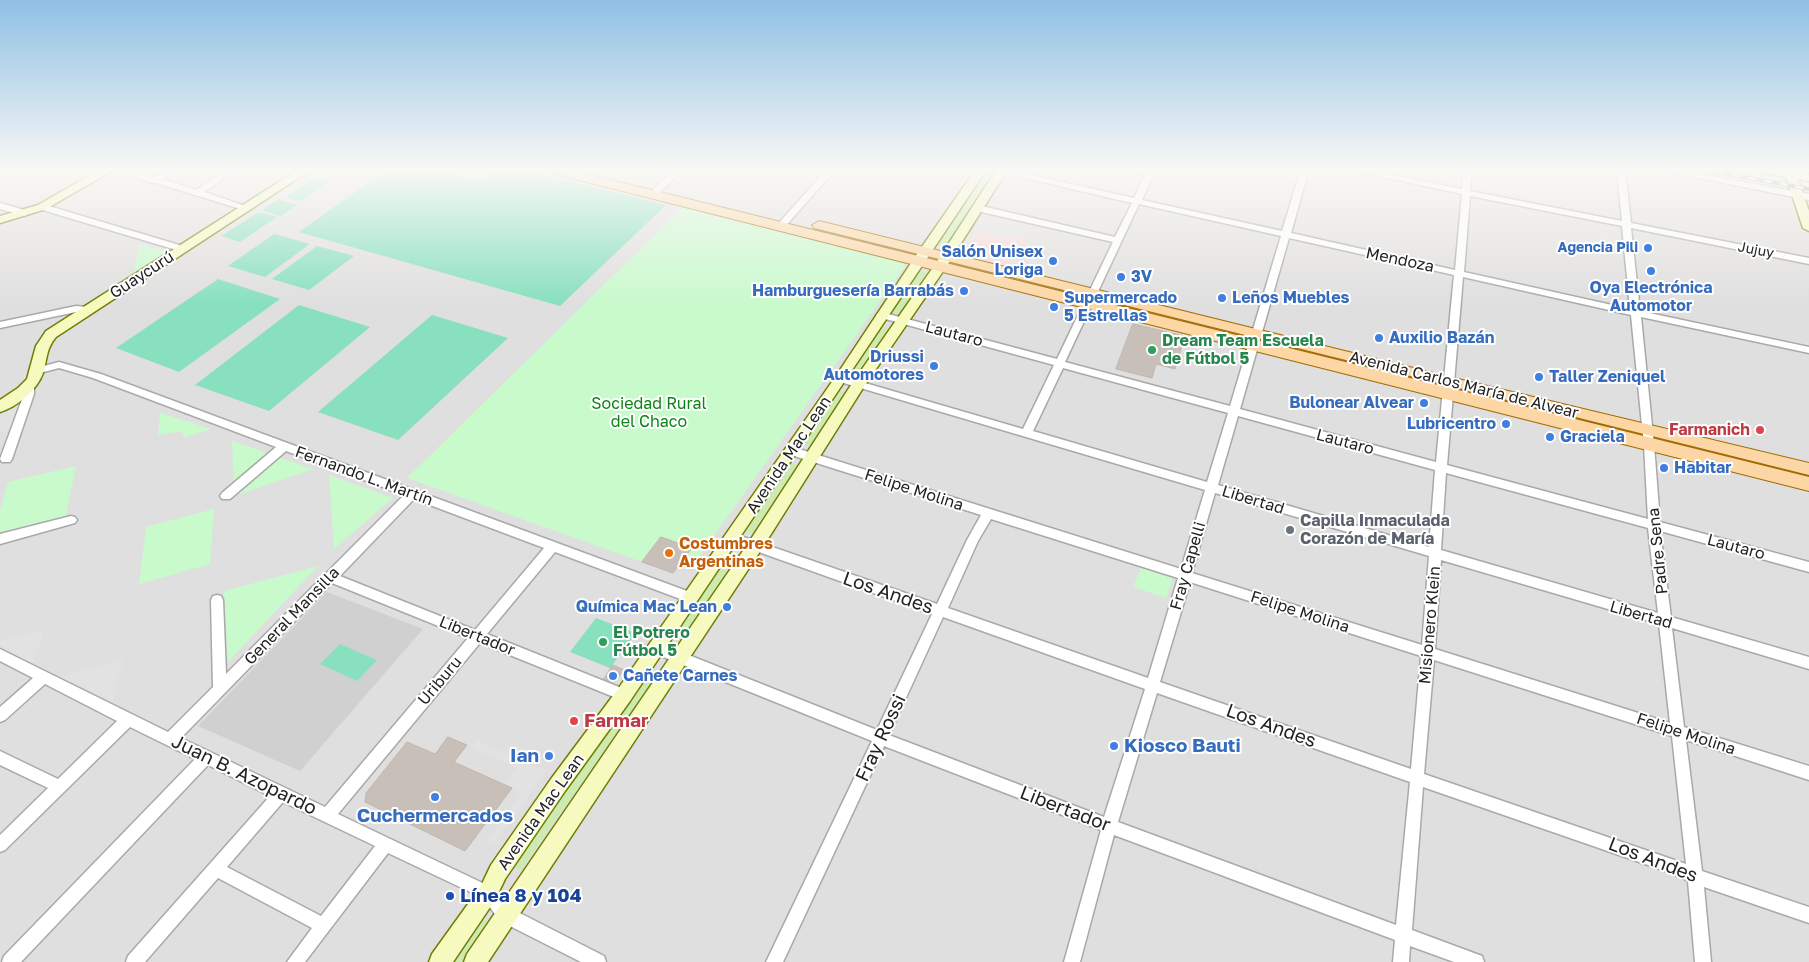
<!DOCTYPE html>
<html>
<head>
<meta charset="utf-8">
<style>
  body { margin:0 }
  canvas { display:block; background:#f2efe9 }
</style>
</head>
<body>
<canvas width="1809" height="962"></canvas>
<script>
const ctx = document.querySelector('canvas').getContext('2d');
ctx.lineJoin = 'round';
function fill(path, color) { ctx.fillStyle = color; ctx.fill(path, 'evenodd'); }
function trace(path, color, width, dash) { ctx.strokeStyle = color; ctx.lineWidth = width; ctx.lineCap = dash ? 'butt' : 'round'; ctx.setLineDash(dash || []); ctx.stroke(path); }
function write(font, color, halo, rows, align = 'center') {
  ctx.font = font + ' "Golos Text",sans-serif'; ctx.lineWidth = 4; ctx.setLineDash([]); ctx.textBaseline = 'middle'; ctx.strokeStyle = halo; ctx.fillStyle = color; for (const [text, x, y, turn = 0] of rows) {
    ctx.save(); ctx.translate(x, y); ctx.rotate((+turn || 0) * Math.PI / 180); ctx.textAlign = isNaN(turn) ? turn : align; if (halo) ctx.strokeText(text, 0, 0); ctx.fillText(text, 0, 0); ctx.restore();
  }
}
const residential = new Path2D(`
  M0,169h1809v793h-1809z`);
const commercial = new Path2D(`
  M976,231l34,8 4,-5 12,3 -17,27 -43,-10 -3,-4z`);
const religious = new Path2D(`
  M327,592l96,37 -123,142 -102,-45z`);
const grass = new Path2D(`
  M1672,169c21,0 103,-4 116,10 2,2 3,8 5,11l-5,1z
  M985,175l5,1 1,3 -47,68 -10,-2 47,-68z
  M919,271l9,2 -28,42 -9,-2z
  M882,326l9,3 -31,46 -10,-2z
  M838,390l10,3 -36,54 -10,-3z
  M790,462l9,4 -46,68 -10,-3z
  M729,551l10,4 -58,87 -11,-4z
  M651,667l9,4 -140,200 -9,-6z
  M479,917l11,6 -26,39h-16z`);
const park = new Path2D(`
  M683,207l219,55 3,4 -210,297 -11,-4 7,-12 -29,-10 -20,25 -235,-84z
  M139,244l28,8 -33,20z
  M160,413l51,16 -27,9 -2,-7 -24,4z
  M232,441l81,28 -79,27z
  M76,466l-10,50 -66,16v-21l8,-29z
  M329,475l64,23 -59,51z
  M214,509l-4,55 -71,20 7,-57z
  M318,566l-90,96 -4,-71z
  M1141,568l32,10 -7,20 -33,-11z`);
const pitch = new Path2D(`
  M388,169h133l145,36 -106,101 -261,-74z
  M315,178l14,4 -29,19 -14,-4z
  M278,199l19,6 -16,11 -19,-6z
  M259,212l18,5 -37,25 -19,-6z
  M274,234l36,10 -45,33 -37,-11z
  M317,246l37,10 -45,34 -37,-11z
  M218,279l62,20 -101,73 -63,-24z
  M299,305l71,22 -101,84 -74,-26z
  M432,315l76,23 -110,102 -80,-28z
  M596,618l40,15 -26,35 -40,-16z
  M340,644l37,16 -20,21 -37,-17z`);
const parking = new Path2D(`
  M432,169h65v1l-17,12z
  M19,403l-9,27 -10,2v-16z
  M44,630l-11,34 -33,-19v-4z
  M123,659l-10,43 -54,-25z
  M477,740l69,31 -53,75 -7,-4 35,-49 -17,-8 12,-17 -45,-20z`);
const building = new Path2D(`
  M1133,324l52,12 -10,33 -19,-5 -4,14 -36,-9z
  M661,537l31,11 -19,25 -31,-11z
  M613,665l11,5 -8,11 -3,1 -9,-3z
  M448,737l19,8 -13,17 58,26 -47,63 -100,-49 1,-9 41,-51 28,12z`);
const street = new Path2D(`
  M116,169h13l26,8 13,-8h10l-16,10 34,11 33,-21h10l-35,23 47,16 -1,2h-6l-88,-27h-5z
  M675,169h9l-28,27h-6v-4z
  M827,169h9l-53,60h-6v-4z
  M987,169h17l130,29 11,-23 -23,-6 25,2 1,-2h8l-14,31 140,31 19,-62h8l-18,64 164,37 7,-76 -116,-25h18l98,20 2,-20h8l-2,22 152,30 -5,-52h8l6,54 178,35v6l-178,-36 9,83 169,36v6l-168,-36 13,128 6,77 149,40v10l-149,-41 11,86 138,40v12l-137,-41 12,99 125,39v14l-123,-40 16,131 107,36v16l-105,-36 7,75h-16l-7,-81 -17,-8 -248,-86 -11,143 70,26 2,6h-30l-44,-16 -1,16h-16l2,-22 -281,-105 -34,127h-16l37,-132 -217,-84 -101,216h-17l106,-221 -221,-89 -1,-4 1,-4 5,-2 5,2 216,86 55,-116 -204,-73 -2,-3 2,-3 4,-2 205,71 30,-64 14,-25 -193,-61 -1,-3 1,-3h8l385,121 24,-79 -368,-109 -1,-2 5,-3 182,53 31,-64 -176,-48 -2,-2 5,-3 176,47 56,-117 -136,-31 -4,-3 4,-3 138,32 17,-34zM1470,196l152,30 8,83 -166,-37zM1139,204l142,32 -51,170 -165,-44zM1289,238l165,37 -18,187 -196,-53zM1463,277l168,38 13,130 4,74 -201,-54zM1063,368l165,45 -21,69 -174,-51zM1238,416l197,54 -6,77 -211,-62zM1446,473l202,55 10,85 -217,-63zM1215,493l214,63 -7,89 -230,-72zM991,519l187,59 -30,100 -200,-70 30,-67zM1441,560l218,64 11,99 -235,-74zM1190,582l231,74 -10,113 -251,-87zM943,617l202,72 -41,128 -215,-82zM1434,660l238,76 14,128 -262,-90zM1157,693l253,89 -14,143 -278,-103z
  M1654,169h19l136,25v6z
  M0,203l28,8 1,2 -4,3 -25,-7z
  M42,204l144,43 1,2 -1,2h-6l-141,-42v-4z
  M76,306l12,1 5,3 -5,3 -12,-1 -76,16v-6z
  M59,362l42,12 594,220 2,4 -2,4 -4,1 -136,-51 -68,82 142,57 2,4 -2,4 -5,2 -5,-2 -139,-56 -142,171 155,74 19,21 92,47 2,6h-25l-81,-41 -17,-23 -95,-45 -83,109h-18l25,-34 -94,-50 -73,84h-19l2,-6 142,-160 -62,-31 -187,197h-19l2,-6 191,-197 -65,-32 -125,123 -5,2v-17l48,-47 -48,-23v-14l58,28 59,-58 -72,-37 -40,36 -5,2v-15l33,-29 -33,-17v-12l168,83 45,-45 -2,-87 2,-4 4,-1 4,1 2,4 3,74 178,-179 -118,-44 -56,48h-8l-2,-3 2,-3 54,-46 -183,-69 -34,-10 -23,6 -5,-3 1,-2zM414,499l130,49 -69,82 -135,-54zM332,583l136,55 -143,169 -144,-69zM283,802l92,44 -54,70 -94,-49z
  M29,383l5,3v8l-22,65 -2,3h-8l-2,-3 24,-65v-8z
  M71,516l4,1 2,3 -2,3 -75,21v-10z`);
const secondary = new Path2D(`
  M101,169h14l-69,40 -46,14v-7l38,-11z
  M299,169h13l-256,168c-10,11 -9,23 -13,36 -6,17 -26,34 -43,39v-12l18,-12 9,-9 9,-33 10,-15z
  M976,169h11l-357,532 -65,90 -60,88 -10,21 -42,62h-24l3,-8 49,-68 10,-21 60,-86 67,-90 218,-313 83,-125z
  M997,169h11l-62,98 -83,121 -102,162 -273,412h-24l3,-8 282,-412 104,-160 81,-116z
  M1756,169h39l1,3 13,3v6l-11,-2 11,32v20l-6,-3 -17,-51 -29,-6z`);
const primary = new Path2D(`
  M545,169h22l1242,308v14l-1262,-319z
  M819,221l631,156 359,86v12l-995,-247 -2,-3z`);
const rail = new Path2D(`
  M1701,169l108,20`);
const markers = [
  [1648,248,5,"#3f7fe0"],
  [1053,261,5,"#3f7fe0"],
  [1651,271,5,"#3f7fe0"],
  [1121,277,5,"#3f7fe0"],
  [964,291,5,"#3f7fe0"],
  [1222,298,5,"#3f7fe0"],
  [1054,307,5,"#3f7fe0"],
  [1379,338,5,"#3f7fe0"],
  [1152,350,5,"#2e9e5b"],
  [934,366,5,"#3f7fe0"],
  [1539,377,5,"#3f7fe0"],
  [1424,403,5,"#3f7fe0"],
  [1506,424,5,"#3f7fe0"],
  [1760,430,5,"#e0444e"],
  [1550,437,5,"#3f7fe0"],
  [1664,468,5,"#3f7fe0"],
  [1290,530,5,"#6b7280"],
  [669,553,5,"#e8710a"],
  [727,607,5,"#3f7fe0"],
  [603,642,5,"#2e9e5b"],
  [613,676,5,"#3f7fe0"],
  [574,721,5,"#e0444e"],
  [1114,746,5,"#3f7fe0"],
  [549,756,5,"#3f7fe0"],
  [435,797,5,"#3f7fe0"],
  [450,896,5,"#1a4fb4"]
];
const farShopnames = [
  ["Agencia Pili",1638,248]
];
const farStreetnames = [
  ["Jujuy",1756,250,11]
];
const shopNames = [
  ["Salón Unisex",1043,252,"right"],
  ["Loriga",1043,270,"right"],
  ["3V",1131,277],
  ["Oya Electrónica",1651,288,"center"],
  ["Automotor",1651,306,"center"],
  ["Hamburguesería Barrabás",954,291,"right"],
  ["Supermercado",1064,298],
  ["5 Estrellas",1064,316],
  ["Leños Muebles",1232,298],
  ["Auxilio Bazán",1389,338],
  ["Driussi",924,357,"right"],
  ["Automotores",924,375,"right"],
  ["Taller Zeniquel",1549,377],
  ["Bulonear Alvear",1414,403,"right"],
  ["Lubricentro",1496,424,"right"],
  ["Graciela",1560,437],
  ["Habitar",1674,468],
  ["Química Mac Lean",717,607,"right"],
  ["Cañete Carnes",623,676]
];
const streetNames = [
  ["Mendoza",1400,260,12],
  ["Guaycurú",142,275,-33],
  ["Lautaro",954,334,15],
  ["Avenida Carlos María de Alvear",1464,385,14],
  ["Lautaro",1345,442,15],
  ["Avenida Mac Lean",789,455,-56],
  ["Fernando L. Martín",364,476,20],
  ["Felipe Molina",914,490,18],
  ["Libertad",1253,500,17],
  ["Lautaro",1736,547,15],
  ["Padre Sena",1658,551,-96],
  ["Fray Capelli",1188,566,-74],
  ["Felipe Molina",1300,612,18],
  ["Libertad",1641,615,16],
  ["General Mansilla",292,616,-46],
  ["Misionero Klein",1430,625,-85],
  ["Libertador",477,636,22],
  ["Uriburu",440,681,-50],
  ["Felipe Molina",1686,734,18],
  ["Avenida Mac Lean",541,812,-55]
];
const leisureNames = [
  ["Dream Team Escuela",1162,341],
  ["de Fútbol 5",1162,359],
  ["El Potrero",613,633],
  ["Fútbol 5",613,651]
];
const parkNames = [
  ["Sociedad Rural",649,404],
  ["del Chaco",649,422]
];
const healthNames = [
  ["Farmanich",1750,430]
];
const worshipNames = [
  ["Capilla Inmaculada",1300,521],
  ["Corazón de María",1300,539]
];
const foodNames = [
  ["Costumbres",679,544],
  ["Argentinas",679,562]
];
const nearStreetnames = [
  ["Los Andes",888,593,19],
  ["Los Andes",1271,726,20],
  ["Fray Rossi",881,738,-65],
  ["Juan B. Azopardo",244,775,26],
  ["Libertador",1065,809,21],
  ["Los Andes",1653,860,21]
];
const nearHealthnames = [
  ["Farmar",584,721]
];
const nearShopnames = [
  ["Kiosco Bauti",1124,746],
  ["Ian",539,756,"right"],
  ["Cuchermercados",435,816,"center"]
];
const nearTransitnames = [
  ["Línea 8 y 104",460,896]
];
fill(residential, '#e0dfdf');
fill(commercial, '#f2dad9');
fill(religious, '#d0d0d0');
fill(grass, '#cdebb0');
fill(park, '#c8facc');
fill(pitch, '#88e0be');
fill(parking, '#e2e2e2');
fill(building, '#c7bfb8');
trace(building, '#c4b6ab', 1);
trace(street, '#a9a9a9', 3);
trace(secondary, '#707d05', 3);
trace(primary, '#a06b00', 2);
fill(street, '#fff');
fill(secondary, '#f7fabf');
fill(primary, '#fcd6a4');
trace(rail, '#707070', 4);
trace(rail, '#fff', 2.5, [8]);
const sky = ctx.createLinearGradient(0, 0, 0, 304);
sky.addColorStop(0, '#8fc0e4');
sky.addColorStop(0.56, '#f9f8f5');
sky.addColorStop(1, '#f9f8f500');
ctx.fillStyle = sky;
ctx.fillRect(0, 0, 1809, 304);
for (const [x, y, r, color] of markers) { const dot = new Path2D(); dot.arc(x, y, r, 0, 2 * Math.PI); ctx.fillStyle = color; ctx.fill(dot); trace(dot, '#fff', 2); }
write('bold 14px', '#366cbe', '#fff', farShopnames, 'right');
write('14px', '#222', '#fff', farStreetnames);
write('bold 16px', '#366cbe', '#fff', shopNames, 'left');
write('16px', '#222', '#fff', streetNames);
write('bold 16px', '#27864d', '#fff', leisureNames, 'left');
write('16px', '#0c8416', '#fff', parkNames);
write('bold 16px', '#be3a42', '#fff', healthNames, 'right');
write('bold 16px', '#5b616d', '#fff', worshipNames, 'left');
write('bold 16px', '#c56008', '#fff', foodNames, 'left');
write('19px', '#222', '#fff', nearStreetnames);
write('bold 19px', '#be3a42', '#fff', nearHealthnames, 'left');
write('bold 19px', '#366cbe', '#fff', nearShopnames, 'left');
write('bold 19px', '#164399', '#fff', nearTransitnames, 'left');
</script>
</body>
</html>
